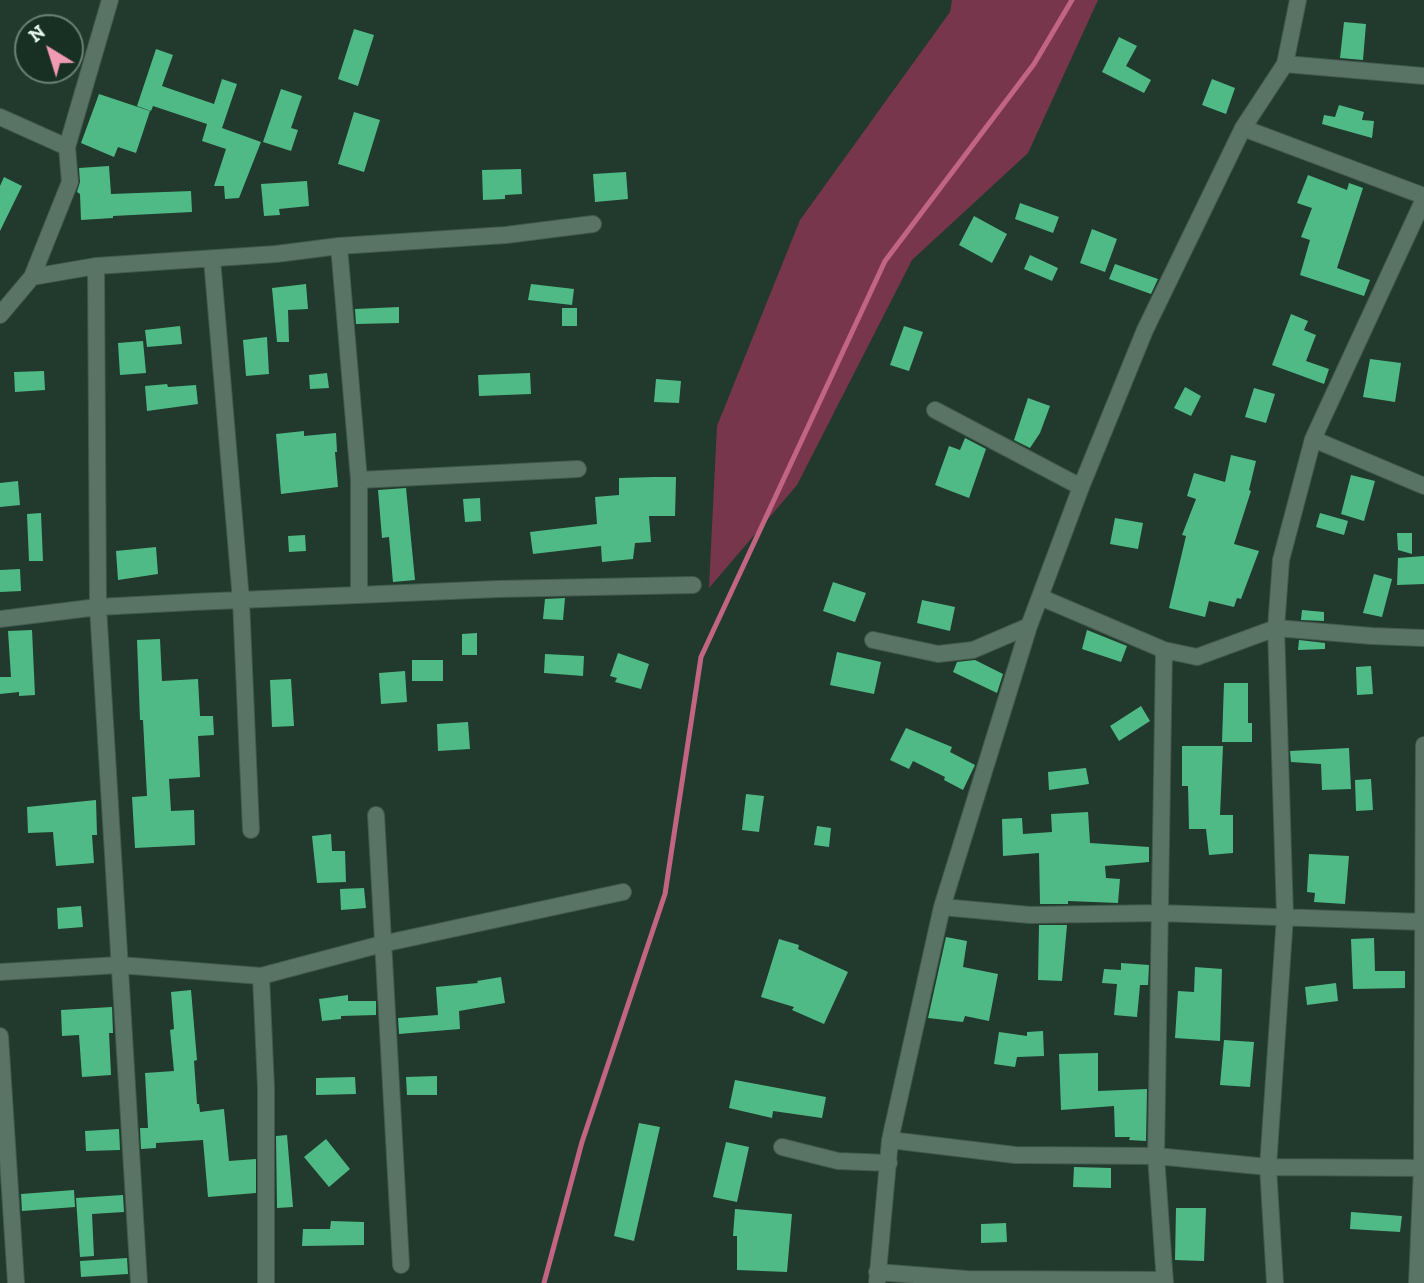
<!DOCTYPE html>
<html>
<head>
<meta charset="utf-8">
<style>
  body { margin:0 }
  #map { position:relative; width:1424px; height:1283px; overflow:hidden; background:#213a2d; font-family:"Zilla Slab",serif }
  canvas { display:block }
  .north { position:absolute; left:14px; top:14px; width:70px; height:70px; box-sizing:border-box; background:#173023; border:2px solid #6b8074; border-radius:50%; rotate:322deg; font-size:19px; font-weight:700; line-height:28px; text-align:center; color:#e8f7ee }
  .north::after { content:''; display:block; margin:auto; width:24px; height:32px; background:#f09ab4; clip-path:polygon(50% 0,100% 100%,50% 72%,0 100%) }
</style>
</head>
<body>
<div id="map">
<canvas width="1424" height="1283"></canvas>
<div class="north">N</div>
</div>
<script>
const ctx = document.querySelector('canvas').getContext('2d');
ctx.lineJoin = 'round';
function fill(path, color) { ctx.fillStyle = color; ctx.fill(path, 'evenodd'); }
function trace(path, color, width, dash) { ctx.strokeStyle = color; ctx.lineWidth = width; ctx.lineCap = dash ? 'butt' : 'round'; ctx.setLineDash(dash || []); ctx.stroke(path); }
const green = new Path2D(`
  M952,0h146l-70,153 -116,107 -115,225 -88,103 8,-162 83,-206 150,-208z`);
const stream = new Path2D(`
  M544,1283l38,-141 83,-248 36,-237 184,-396 149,-197 38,-64`);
const building = new Path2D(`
  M1344,22l22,2 -3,36 -23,-2z
  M354,29l20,6 -16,51 -20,-7z
  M1119,37l18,9 -11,20 25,14 -7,13 -42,-21z
  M156,49l17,6 -11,31 52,18 8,-25 15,5 -15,44 39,14 -22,56 -14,1 -1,-13h-10l12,-37 -24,-8 5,-17 -54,-18 -2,5 -14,-5z
  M1212,79l23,9 -9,26 -24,-9z
  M281,89l21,7 -11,32 7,2 -7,21 -28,-9z
  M99,94l51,17 -14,42 -18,-6 -4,10 -33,-14z
  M1339,105l25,7 -2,8 12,1 -2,17 -50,-14 2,-9 11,2z
  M354,112l26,8 -16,52 -26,-8z
  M109,166l2,28 80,-3 1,21 -79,4v2l-32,2 -1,-26 -3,-2 3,-10 -1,-14z
  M521,169l1,25 -17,1v4l-22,1 -1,-30z
  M626,172l2,27 -33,3 -2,-28z
  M1308,175l39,15 2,-7 14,5 -26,80 33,12 -6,16 -64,-21 10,-35 -9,-3 11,-29 -15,-5z
  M4,177l18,9 -22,45v-45z
  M307,181l2,25 -30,3 1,6 -16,1 -3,-32z
  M1020,203l39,14 -6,16 -38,-14z
  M974,216l33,18 -15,29 -33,-18z
  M1092,229l25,10 -12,33 -25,-9z
  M1030,255l28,13 -6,13 -28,-12z
  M1115,264l43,15 -7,15 -42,-15z
  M306,284l2,25 -20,1 1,32h-12l-5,-54z
  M531,284l43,5 -2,16 -44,-5z
  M399,307v16l-43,1 -1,-15z
  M562,308h15v18h-15z
  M1291,314l17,7 -4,9 12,5 -10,26 23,8 -5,15 -52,-19z
  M180,326l2,18 -35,3 -2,-17z
  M904,326l19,6 -14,39 -19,-6z
  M267,337l2,37 -23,2 -3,-36z
  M143,341l3,32 -26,2 -2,-32z
  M1370,359l31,4 -6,39 -32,-5z
  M44,371l1,19 -30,2 -1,-20z
  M327,373l2,15 -19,1 -1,-14z
  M530,373l1,21 -52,2 -1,-21z
  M656,379l25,2 -2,22 -25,-1z
  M167,384l1,3 28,-2 2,19 -51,7 -2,-25z
  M1185,387l16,9 -10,20 -17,-8z
  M1254,388l21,6 -9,29 -21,-6z
  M1028,398l22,8 -10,27 -10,15 -16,-8z
  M304,431v5l32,-3 1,19h-2l3,35 -57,7 -5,-60z
  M965,438l21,11 -17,49 -34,-13 14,-39 11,4z
  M1231,455l25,6 -7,29 2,1 -17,53 25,7 -18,48 -4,-1 -3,9 -25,-6 -4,16 -36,-9 17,-72 -4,-1 14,-36 -9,-3 7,-23 31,9z
  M1351,475l24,6 -11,40 -23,-7z
  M654,477h22l-1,39h-26l2,26 -16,1 -2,16 -31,3 -1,-16 -68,8 -3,-22 67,-8 -2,-27 24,-2v-17z
  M18,481l2,24 -20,2v-24z
  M406,488l9,92 -22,2 -4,-45 -7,1 -4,-48z
  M480,498l1,23 -16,1 -2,-23z
  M41,513l2,48h-14l-2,-47z
  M1320,513l28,8 -4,14 -28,-8z
  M1115,518l28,5 -5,26 -28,-5z
  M1397,533h15v21l-14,-4z
  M305,535l1,16 -17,1 -1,-16z
  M156,547l2,27 -40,6 -2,-29z
  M1424,556v28l-27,1 1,-27z
  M20,569l1,22 -21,1v-22z
  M1374,574l18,5 -10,38 -19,-4z
  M833,582l33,11 -11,29 -32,-11z
  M565,598l-2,22 -20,-1 2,-20z
  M922,600l33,7 -5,24 -33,-8z
  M1302,610l22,2v9l-23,-1z
  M32,630l3,65 -16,1v-4l-19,2v-17h11l-3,-46z
  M1087,630l40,16 -6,16 -39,-13z
  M477,633v22h-15v-21z
  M160,639l2,42 36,-2 2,37h13l1,19 -16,1 2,41 -31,2 2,32 23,-1 1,35 -60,3 -3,-51 15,-1 -4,-76h-3l-3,-80z
  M1299,640l26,3v6l-27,1z
  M837,652l44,10 -7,32 -44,-9z
  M618,653l31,11 -8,25 -26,-7 2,-4 -7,-2z
  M545,654l39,2 -1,20 -39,-3z
  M412,660h31v21h-31z
  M975,660l28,14 -6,19 -44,-21 4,-10z
  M1371,666l2,28 -16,1 -1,-28z
  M405,671l2,31 -26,2 -2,-31z
  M291,679l3,47 -22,1 -2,-47z
  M1224,683h24v40h4v19h-30z
  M1141,706l9,15 -31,20 -9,-15z
  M468,722l2,27 -32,2 -1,-27z
  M906,728l46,19 -2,5 25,13 -12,25 -19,-10 1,-3 -32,-16 -4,8 -19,-9z
  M1182,746h41l-3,69h13v38l-24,2 -3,-26h-17l-1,-43h-6z
  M1349,748l2,41 -29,1 -1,-26 -30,-2 -1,-11z
  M1086,768l3,16 -40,6 -1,-18z
  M1371,779l2,31 -17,1 -1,-31z
  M746,794l18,2 -5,36 -17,-2z
  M96,800l1,35h-5l2,28 -38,3 -3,-34 -25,1 -1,-26z
  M1088,812l2,31 59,4v15l-44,4 1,12 14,1 -2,24 -50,-2v3h-28l-1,-51 -36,3 -1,-37 20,-1 1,16 29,-2 -1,-18z
  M817,826l14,2 -2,19 -15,-2z
  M331,834l1,17h13l1,31 -29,1 -5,-47z
  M1309,854l40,2 -4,48 -31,-2 1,-9 -8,-1z
  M364,888l2,20 -25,2 -1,-21z
  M81,906l2,21 -25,2 -1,-21z
  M1039,925h28l-5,56 -24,-1z
  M946,937l21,4 -4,26 35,7 -9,47 -24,-5 -2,6 -35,-4z
  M1374,938l1,33h30v17l-52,1 -2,-50z
  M779,939l20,6 -1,4 50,23 -24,52 -32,-14 2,-3 -33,-10z
  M1121,963l28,2 -1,20h-8l-3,32 -23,-2 3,-31 -15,-1 2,-14 17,1z
  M1195,967l27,2 -2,72 -45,-3 3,-47 16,1z
  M501,977l4,26 -46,8 1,18 -61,5 -1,-16 40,-3 -2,-28 42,-4 -1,-2z
  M1336,983l2,18 -31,4 -2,-18z
  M191,990l6,70 -3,1 3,43h2l1,8 24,-3 5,52 27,-2v34l-48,4 -5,-57 -47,3v5l-15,1 -1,-21h8l-3,-55 29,-2 -4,-41 4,-1 -3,-37z
  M348,995v6h28v14l-35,1v3l-19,2 -3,-22z
  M112,1007l1,26h-4l2,42 -29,2 -3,-42 -17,1 -1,-26z
  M1043,1031l1,25 -27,1 -2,10 -21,-3 5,-32 28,4v-4z
  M1224,1040l30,2 -4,45 -30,-2z
  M1098,1053v38l49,-2 -1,52 -17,-1 1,-3h-15l-1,-31 -53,4 -2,-56z
  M437,1076v19h-30l-1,-18z
  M355,1077l1,17 -40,1v-17z
  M735,1080l91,17 -4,21 -49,-7 -1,7 -43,-10z
  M639,1123l21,4 -26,114 -20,-5z
  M119,1129l1,21 -34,1 -1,-20z
  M287,1135l6,72 -16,1 -1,-72z
  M326,1139l24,30 -21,18 -25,-30z
  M726,1142l23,5 -12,55 -24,-5z
  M1074,1167l37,1v20l-38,-1z
  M74,1190l1,17 -53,4 -1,-17z
  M123,1195l1,17 -32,2 2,42 -14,1 -4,-59z
  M1176,1208h30l-2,53 -29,-1z
  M735,1209l57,5 -5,58 -50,-2v-34h-4z
  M1351,1212l51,4 -2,16 -50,-3z
  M331,1221l33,1v23l-62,1 1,-17h27z
  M1006,1223l1,19 -26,1v-19z
  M127,1258l1,16 -47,3 -1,-16z`);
const street = new Path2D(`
  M1285,64l139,12
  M0,117l67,30
  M1243,128l181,68
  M339,246l20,234v115
  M212,259l29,341 10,230
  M96,266l2,341 41,676
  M32,277l64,-11 180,-12 63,-8 167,-11 87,-11
  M0,315l32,-38 38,-95 -3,-35 43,-147
  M935,410l146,77
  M1313,439l111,47
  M359,480l219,-11
  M1040,597l124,53 33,7 79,-29 96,8 52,2
  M0,619l98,-12 95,-5 305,-13 195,-4
  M873,640l65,14 35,-4 56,-24
  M1164,650l-8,506 9,127
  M376,815l25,450
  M942,907l88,8 129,-2 265,9
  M0,972l119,-7 142,11 121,-32 241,-52
  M261,976l5,112v195
  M0,1036l16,247
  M890,1140l125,15 141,1 112,11 156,1
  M782,1147l56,14 51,2
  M877,1272l89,7 199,1
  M877,1283l13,-143 52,-233 87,-281 52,-139 64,-157 98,-202 42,-64 13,-64
  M1275,1283l-7,-116 17,-251 -9,-288 5,-68 32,-121 111,-240
  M1417,1283l5,-115 2,-423`);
fill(green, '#78364d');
trace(stream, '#c26483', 5);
fill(building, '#50ba86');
trace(street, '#42594d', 18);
trace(street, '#597464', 16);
</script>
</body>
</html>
